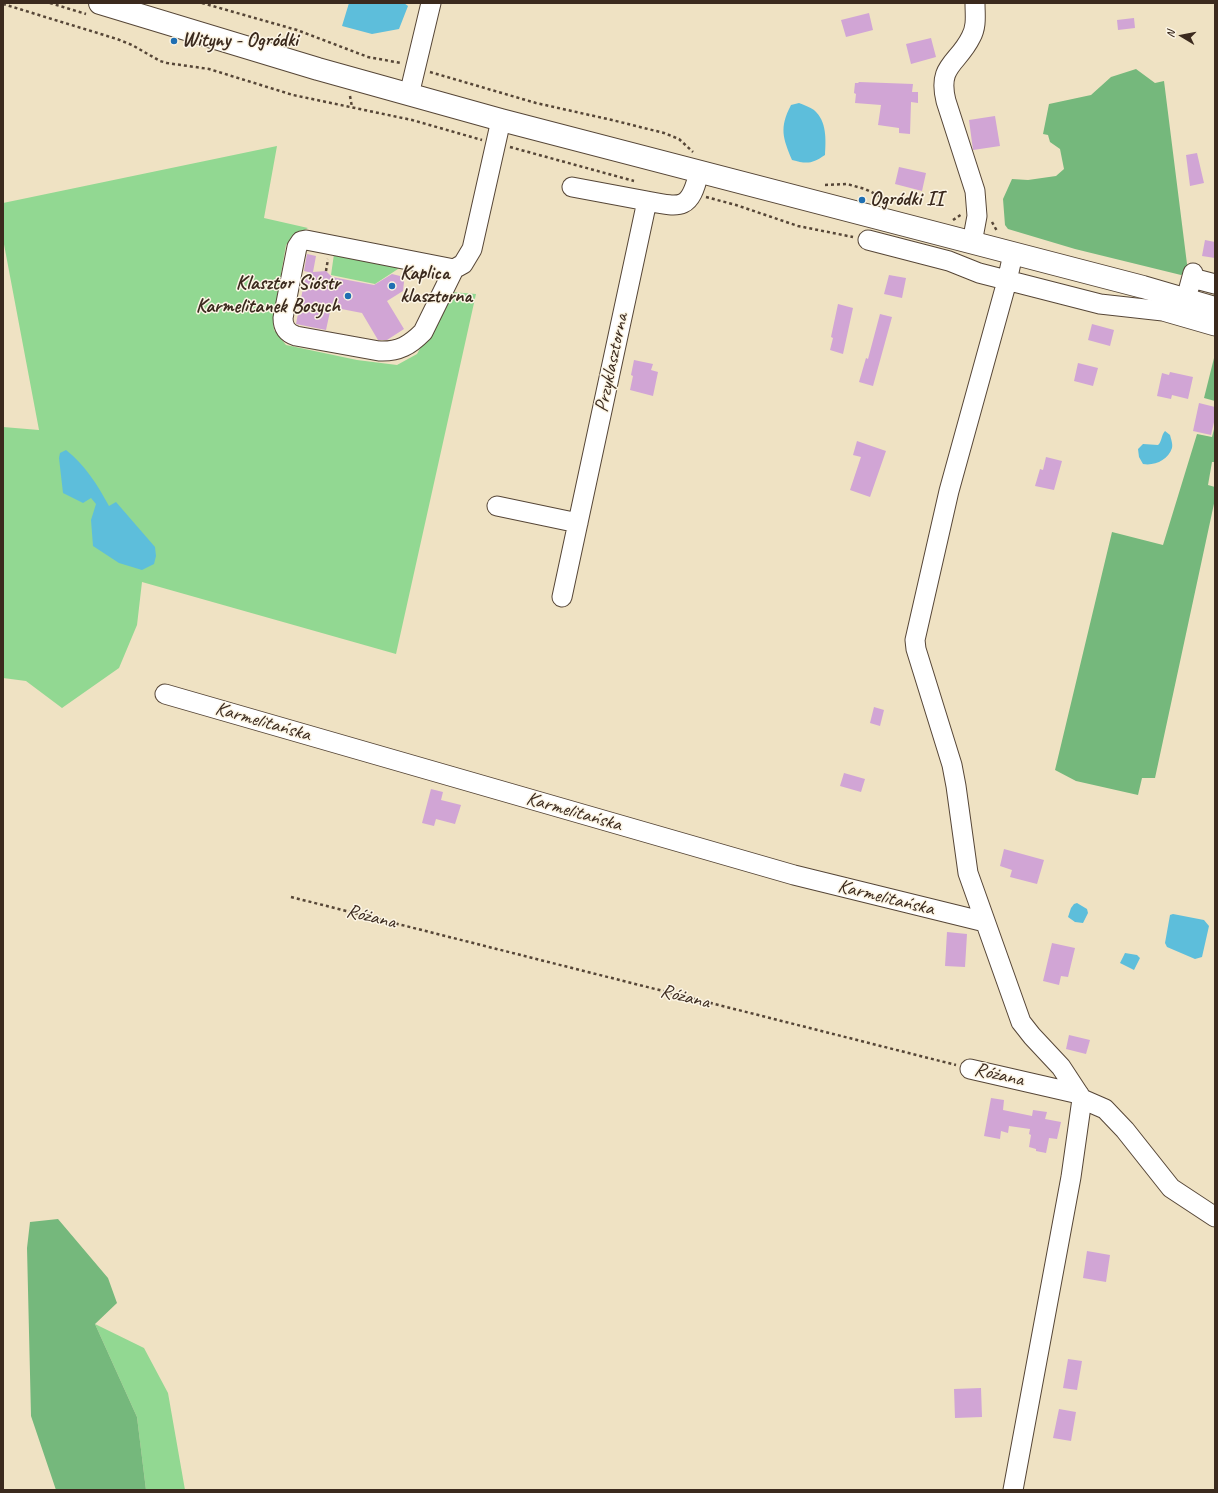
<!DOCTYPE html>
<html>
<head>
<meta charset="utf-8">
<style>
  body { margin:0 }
  #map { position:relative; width:1218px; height:1493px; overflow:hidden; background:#efe2c3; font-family:Caveat,sans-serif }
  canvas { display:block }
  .frame { position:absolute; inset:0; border:4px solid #3b2a1e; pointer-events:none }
  .north { position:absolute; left:1162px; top:16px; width:40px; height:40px; -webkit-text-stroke:3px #fcf5e5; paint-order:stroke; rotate:280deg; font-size:11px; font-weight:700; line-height:16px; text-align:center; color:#3b2a1e }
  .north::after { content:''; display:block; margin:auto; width:14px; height:18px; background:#3b2a1e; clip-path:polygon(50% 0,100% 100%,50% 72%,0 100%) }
</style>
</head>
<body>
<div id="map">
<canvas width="1218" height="1493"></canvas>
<div class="frame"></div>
<div class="north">N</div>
</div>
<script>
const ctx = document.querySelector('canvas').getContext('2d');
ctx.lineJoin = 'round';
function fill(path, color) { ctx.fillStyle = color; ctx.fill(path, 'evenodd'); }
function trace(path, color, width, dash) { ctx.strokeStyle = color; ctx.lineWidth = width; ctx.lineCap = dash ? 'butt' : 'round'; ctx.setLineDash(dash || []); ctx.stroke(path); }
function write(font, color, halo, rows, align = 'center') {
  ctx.font = font + ' Caveat,sans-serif'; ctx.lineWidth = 3; ctx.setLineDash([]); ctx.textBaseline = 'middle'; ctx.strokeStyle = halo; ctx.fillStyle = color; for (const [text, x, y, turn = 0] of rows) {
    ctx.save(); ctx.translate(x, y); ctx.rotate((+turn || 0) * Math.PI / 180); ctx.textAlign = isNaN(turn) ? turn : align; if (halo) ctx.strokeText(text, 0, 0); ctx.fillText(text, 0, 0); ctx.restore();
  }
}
const green = new Path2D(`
  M277,146l-13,72 44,10 -14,8 -8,9 -13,76 1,9 12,15 71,15 40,5 20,-11 34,-62 25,2 -80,360 -254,-72 -5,43 -18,43 -57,40 -36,-27 -23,-3v-251l36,3 -36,-191v-36z
  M334,254l67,13 -26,17 -44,-9z
  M95,1324l49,24 24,45 17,97h-39l-9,-73z`);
const forest = new Path2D(`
  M1136,69l19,14 9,-2 24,191 -7,3 -106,-26 -67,-20 -3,-4 -2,-26 9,-20 16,1 28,-4 8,-7 -4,-20 -10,-7 -2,-7 -5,-1 6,-30 42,-9 20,-18z
  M1215,354v47l-11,-3z
  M1215,425v37h-3l-4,23 7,2v12l-60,279h-13l-4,17 -62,-14 -21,-11 57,-238 51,13 34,-111 15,3z
  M58,1219l50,59 9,25 -22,21 42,93 9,73h-90l-25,-74 -4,-168 3,-26z`);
const water = new Path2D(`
  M349,3h55l4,3 -9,23 -27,5 -30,-8z
  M799,103c5,2 11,4 15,7 13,11 12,30 11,45 -13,9 -18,9 -33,5 -9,-22 -13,-32 -1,-55z
  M1165,431l5,4c1,4 3,9 2,13 -4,12 -17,18 -29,16l-4,-7 -1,-8 5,-5 15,1c4,-3 3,-10 7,-14z
  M66,450c19,15 31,34 43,56l7,-4 39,45 1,9 -2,8 -12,6 -23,-7 -26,-17 -2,-26 5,-16 -5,-6 -8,5 -20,-10 -4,-35 1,-5z
  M1077,903l10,6 1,4 -5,10 -8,-1 -7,-5 3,-9 3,-4z
  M1173,914l31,6 5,6 -7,31 -7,2 -28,-12 -2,-4 5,-28z
  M1125,953l12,2 3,3 -6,12 -14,-7z`);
const building = new Path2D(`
  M869,13l4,17 -27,7 -5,-17z
  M1134,18l1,10 -17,2 -1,-10z
  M931,38l5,19 -25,7 -5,-20z
  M859,82l54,2 -1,8h6v11l-7,-1 -1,32 -11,-1v-5l-21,-3 3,-20 -26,-2 1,-9 -2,-1 1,-10h3z
  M995,116l5,30 -27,4 -4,-30z
  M1197,153l7,30 -14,3 -4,-31z
  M899,167l27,6 -4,18 -27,-7z
  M1205,240l10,2v16l-13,-2z
  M307,254l9,2 -3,16 13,-1 6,6 42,8 18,-11 8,2 4,6 -1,9 -16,10 17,28 -17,11h-9l-16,-27 -31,-6 -5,23 -30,-6 10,-51h6l-8,-2z
  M889,275l17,3 -4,20 -18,-4z
  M838,304l15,4 -10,46 -13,-4 3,-12 -2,-1z
  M880,314l12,3 -19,69 -14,-4 7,-24 2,1z
  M1092,324l22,6 -4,16 -22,-6z
  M634,360l19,4 -2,6 7,2 -5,24 -23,-6 3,-14 -2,-1z
  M1078,363l20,5 -5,18 -19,-5z
  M1170,372l23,5 -5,22 -16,-4 -1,4 -14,-3 5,-23 7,2z
  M1199,403l16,4v11l-4,17 -18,-4z
  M857,441l29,10 -16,46 -20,-7 11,-33 -8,-2z
  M1046,457l16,4 -8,29 -19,-4 5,-17 3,1z
  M874,707l10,3 -4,16 -10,-3z
  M844,773l21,6 -4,13 -21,-6z
  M431,789l12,3 -2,8 20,5 -6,19 -19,-5 -2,7 -12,-3z
  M1004,849l40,11 -7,24 -27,-7 2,-7 -12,-4z
  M947,932l20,2 -2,33 -20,-1z
  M1052,943l23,5 -7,29 -7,-1 -2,9 -16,-4z
  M1069,1035l21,5 -4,14 -20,-5z
  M991,1098l13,2 -1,10 29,6 1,-6 14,2 -2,7 16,3 -4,17 -8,-1 -3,15 -10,-2v-2l-7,-2 2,-12 -2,-1 1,-5 -21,-3 -1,7 -7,-2 -1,8 -16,-3z
  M1087,1251l23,4 -4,27 -23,-4z
  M1068,1359l14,2 -5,29 -14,-2z
  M981,1388l1,29 -27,1 -1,-29z
  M1059,1409l17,3 -5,29 -18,-3z`);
const path = new Path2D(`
  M50,3l36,11
  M202,3l95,27 71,27 33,6
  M3,4l114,35 15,6 28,16 7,2 42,6 84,26 119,25 70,20
  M430,72l106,31 76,17 52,13 15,6 14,13
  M350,96l2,11
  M510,147l124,34
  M825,185l22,-1 18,5 27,13
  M706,197l30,8 62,21 55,11
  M953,220l9,-6
  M992,222l5,9
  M326,271l2,-12
  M291,897l665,168`);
const minor = new Path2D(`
  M409,95l22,-92
  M572,187l75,14
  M868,240l81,21 30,12 121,31 63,7 52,15
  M972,243l5,-27 -2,-25 -29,-90c-9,-36 12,-37 25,-64 6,-11 4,-22 4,-34
  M1013,254l-6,27 -58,210 -34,149 1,9 36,116 4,21 12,87 53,149 11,14 29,31 21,32 -11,78 -58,313
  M454,269l-31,63c-13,13 -24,20 -44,19l-83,-15c-9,-3 -13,-9 -13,-18l14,-71 4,-6 5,-1 148,29 9,-5 9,-15 29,-129
  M1192,278l23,6
  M1186,299l7,-26
  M497,506l81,17
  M562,597l85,-396c35,7 43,9 52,-29
  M165,694l629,181 191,47
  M970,1069l109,25
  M1082,1099l23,10 20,21 46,58 44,29`);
const major = new Path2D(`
  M100,3l218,66 183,51 642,167 72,21`);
const markers = [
  [174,41,4,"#1f6fb2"],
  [862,200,4,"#1f6fb2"],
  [392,286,4,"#1f6fb2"],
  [348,296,4,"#1f6fb2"]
];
const poiNames = [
  ["Wityny - Ogródki",182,41],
  ["Ogródki II",870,200],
  ["Kaplica",400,274],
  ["klasztorna",400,297],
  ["Klasztor Sióstr",340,284,"right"],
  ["Karmelitanek Bosych",340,307,"right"]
];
const streetNames = [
  ["Przyklasztorna",612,363,-78],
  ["Karmelitańska",263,722,16],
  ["Karmelitańska",574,812,16],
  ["Karmelitańska",886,898,14],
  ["Różana",371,917,14],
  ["Różana",685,997,14],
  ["Różana",999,1075,13]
];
fill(green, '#92d892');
fill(forest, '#75b87c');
fill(water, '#5dbedb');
fill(building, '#d1a5d5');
trace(minor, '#564637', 21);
trace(major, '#564637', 24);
trace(path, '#564637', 2.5, [3, 3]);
trace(minor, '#fff', 19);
trace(major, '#fff', 22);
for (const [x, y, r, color] of markers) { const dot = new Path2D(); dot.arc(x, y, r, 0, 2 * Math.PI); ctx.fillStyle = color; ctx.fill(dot); trace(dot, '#fcf5e5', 1.5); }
write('bold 20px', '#3b2a1e', '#fcf5e5', poiNames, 'left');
write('20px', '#3b2a1e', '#fcf5e5', streetNames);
</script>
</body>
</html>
